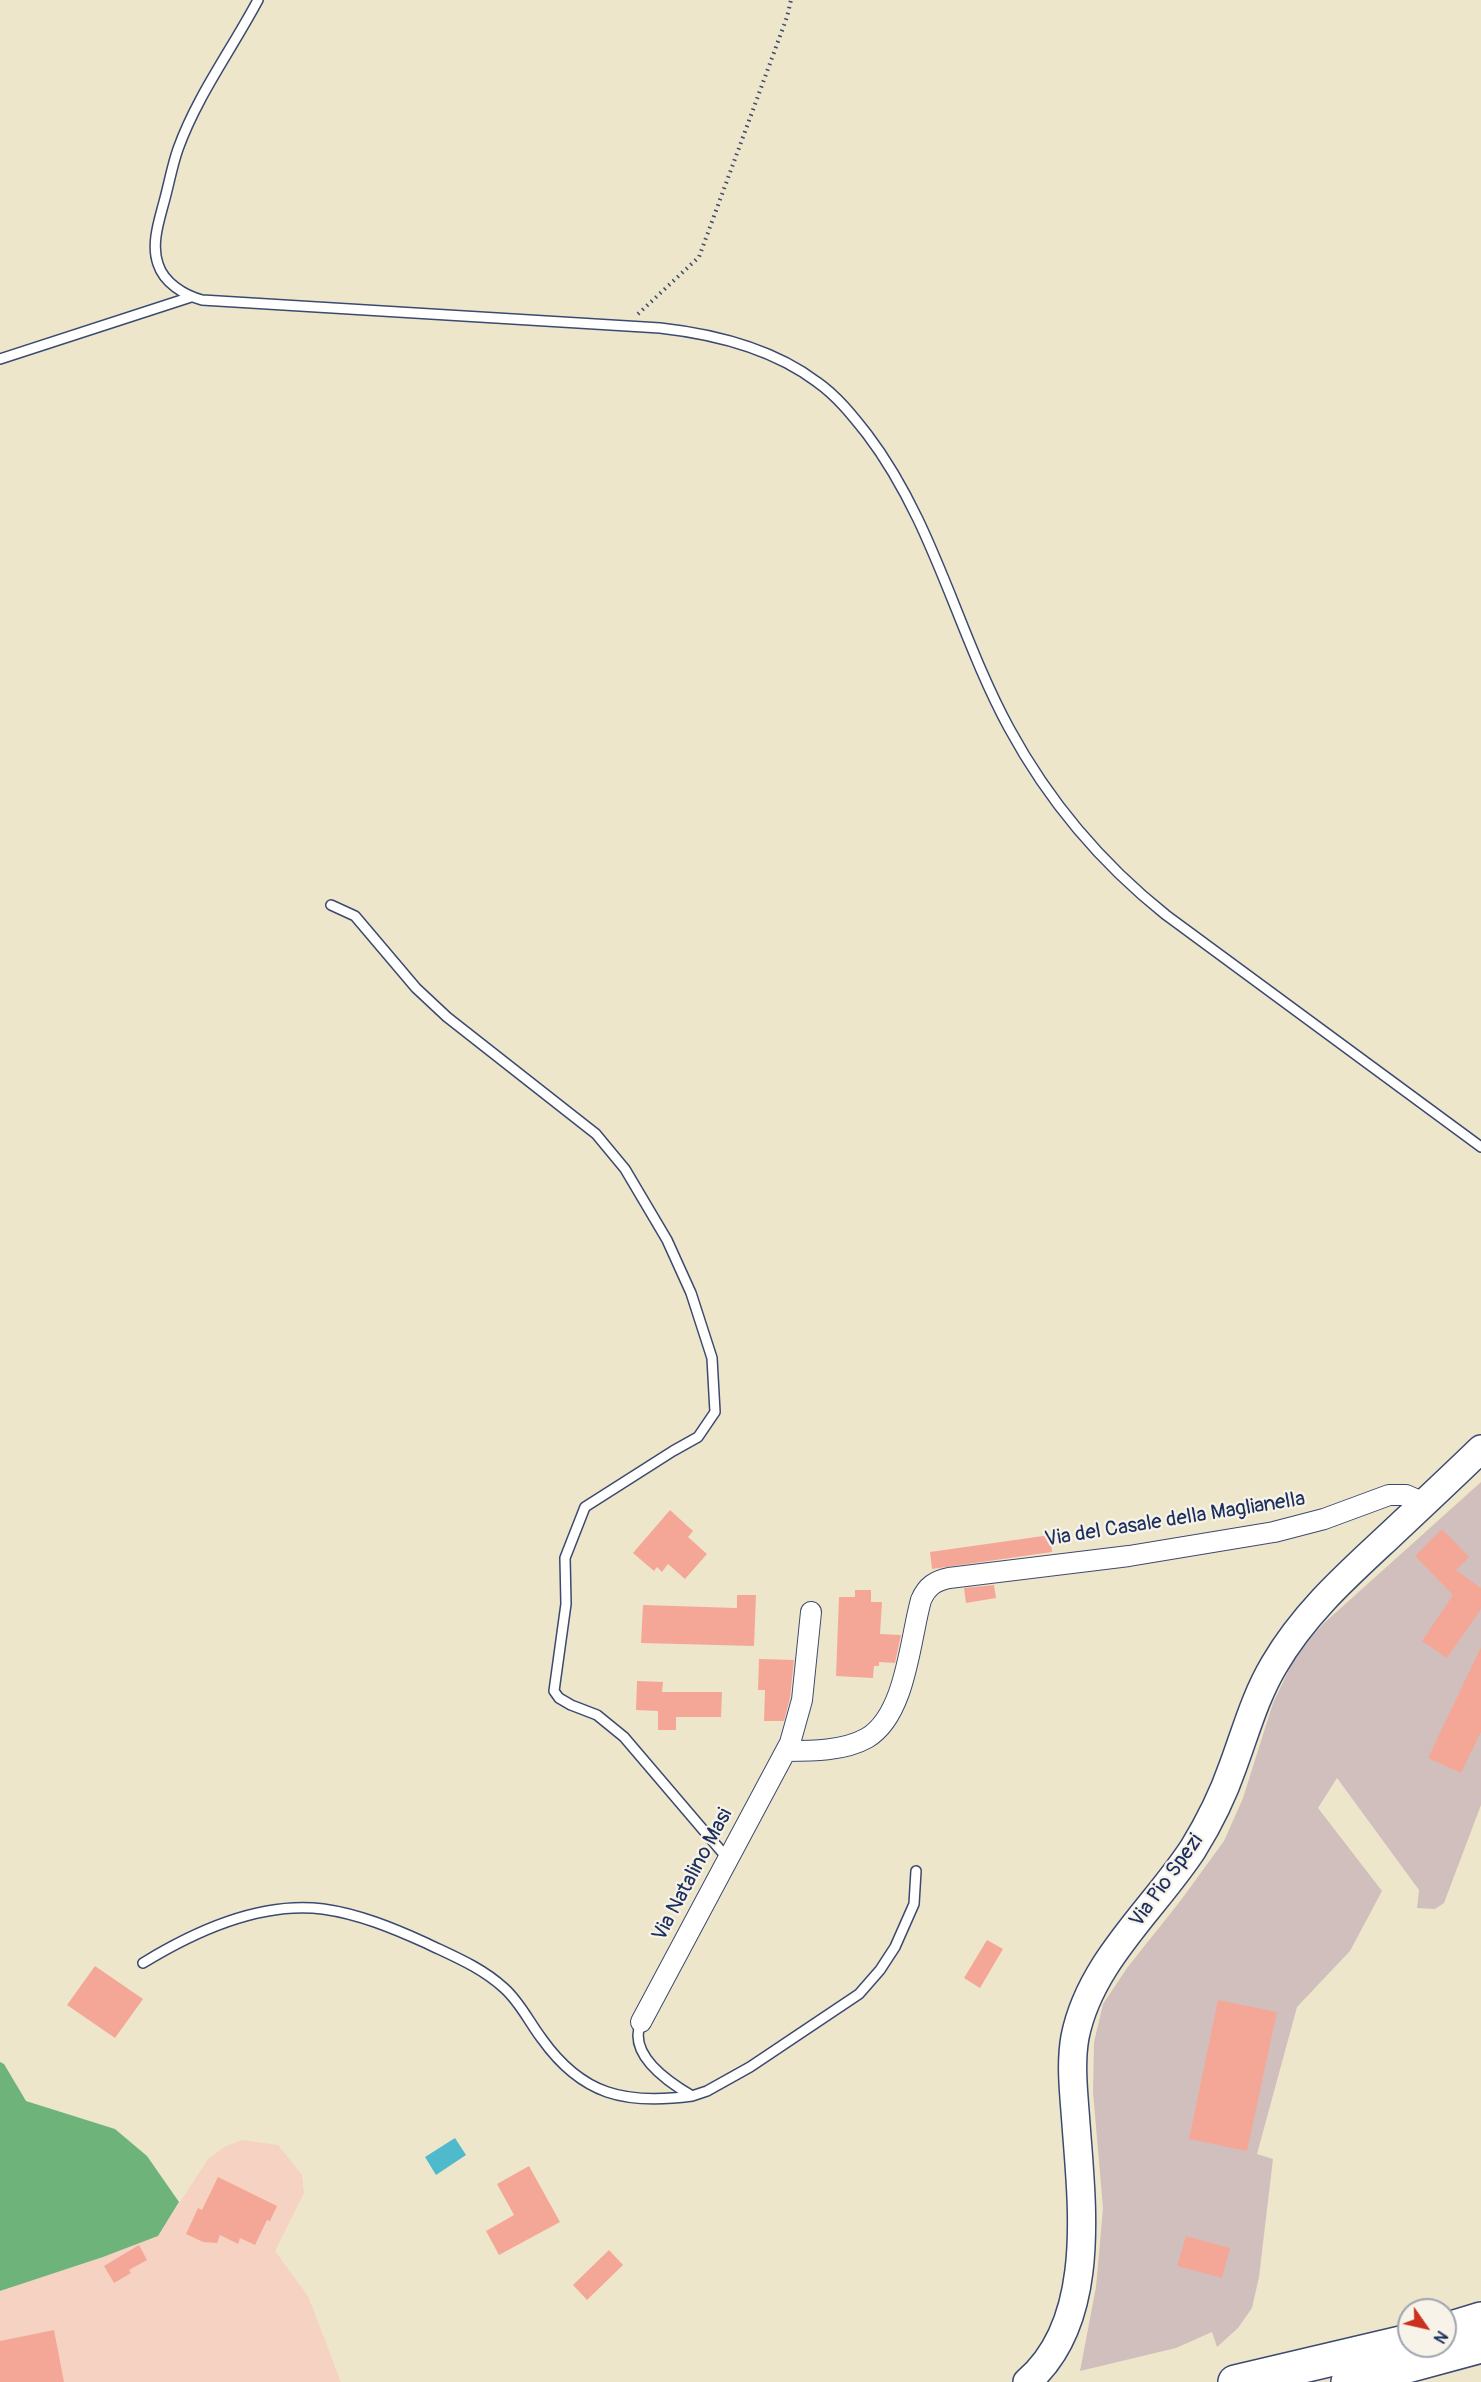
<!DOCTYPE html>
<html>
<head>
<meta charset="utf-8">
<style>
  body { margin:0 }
  #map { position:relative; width:1481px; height:2382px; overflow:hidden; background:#eee6cb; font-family:Pangolin,sans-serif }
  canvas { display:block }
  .north { position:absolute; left:1397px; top:2298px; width:60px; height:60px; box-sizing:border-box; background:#f7f3e8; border:2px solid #9fa5b1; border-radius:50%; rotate:124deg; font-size:16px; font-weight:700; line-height:24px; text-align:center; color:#1b2f5e }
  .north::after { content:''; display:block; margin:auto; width:21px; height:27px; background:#c8321e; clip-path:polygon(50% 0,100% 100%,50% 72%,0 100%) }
</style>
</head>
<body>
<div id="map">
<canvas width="1481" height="2382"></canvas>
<div class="north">N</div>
</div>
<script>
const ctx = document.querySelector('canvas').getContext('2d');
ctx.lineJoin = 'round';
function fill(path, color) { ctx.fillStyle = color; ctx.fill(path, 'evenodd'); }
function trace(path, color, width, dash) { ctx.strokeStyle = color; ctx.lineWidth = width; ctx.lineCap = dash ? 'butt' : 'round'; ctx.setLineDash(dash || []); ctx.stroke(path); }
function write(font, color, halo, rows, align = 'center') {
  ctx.font = font + ' Pangolin,sans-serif'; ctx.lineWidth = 4.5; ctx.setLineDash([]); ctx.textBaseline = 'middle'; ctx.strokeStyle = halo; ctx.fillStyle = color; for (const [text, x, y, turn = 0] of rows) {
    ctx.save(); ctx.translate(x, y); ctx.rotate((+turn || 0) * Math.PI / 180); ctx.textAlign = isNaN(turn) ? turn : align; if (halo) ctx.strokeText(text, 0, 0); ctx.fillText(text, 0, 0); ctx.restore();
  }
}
const built = new Path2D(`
  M242,2140l36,5 24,30 2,18 -29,58 33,45 33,86h-341v-91l103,-34 55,-21 50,-77 16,-12z`);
const industrial = new Path2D(`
  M1481,1482v323l-37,98 -9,6 -18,-1 2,-18 -82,-112 -19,30 64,83 -32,60 -53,56 -40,147 16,5 -14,118 -7,31 -14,20 -21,19 -5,-15 -36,16 -96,23 16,-84 7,-79 -10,-116 1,-50 9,-38 24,-36 54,-68 43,-59 19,-43 30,-95 24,-50 26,-29z`);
const forest = new Path2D(`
  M0,2062l4,2 22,37 89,28 32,27 32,46 -21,34 -55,21 -103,34z`);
const water = new Path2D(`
  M455,2138l11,17 -30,20 -11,-18z`);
const building = new Path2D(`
  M670,1510l23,21 -5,6 19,17 -22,25 -17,-15 -6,8 -5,-5 -3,4 -21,-18z
  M1442,1529l27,28 -13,13 25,18v21l-34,49 -25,-17 31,-46 -38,-39z
  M1050,1535l2,17 -120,17 -2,-17z
  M994,1585l2,13 -30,5 -2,-15z
  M855,1590h16v12h11l-2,32 21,1 -6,28 -16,-1v4h-5l-1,12 -37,-2 3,-79h16z
  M737,1595h19l-2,51 -113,-3 2,-38 94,3z
  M1481,1647v85l-20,41 -33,-15z
  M759,1659l35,1 -4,38 -6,23h-20l1,-31h-7z
  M637,1681l26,1 -1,10h60l-1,25h-45v13h-18v-19l-22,-1z
  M987,1940l16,9 -23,39 -16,-10z
  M95,1966l48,33 -28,39 -48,-33z
  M1218,2000l59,12 -30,139 -58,-12z
  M529,2166l31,56 -61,33 -13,-24 28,-16 -17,-31z
  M218,2177l59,29 -7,15 -3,-1 -12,25 -15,-7 -2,6 -18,-9 -3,8 -14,-1 -17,-8 12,-26 4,2z
  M1186,2236l44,12 -8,30 -45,-12z
  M139,2245l8,15 -18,10 2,3 -17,10 -10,-17z
  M609,2250l14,15 -36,35 -14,-15z
  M54,2330l10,52h-64v-41z`);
const path = new Path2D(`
  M638,314l61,-57 88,-240 4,-17`);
const lane = new Path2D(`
  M258,0c-26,49 -61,96 -80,149 -6,17 -9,35 -14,53 -5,19 -13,42 -6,62 6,19 26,31 44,36l458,28c54,6 112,20 157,54 20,14 35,33 50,52 67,88 90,198 142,294 39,72 93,136 157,187l315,232
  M0,359l191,-62
  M331,905l24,11 61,72 31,29 149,117 29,35 42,71 24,53 21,65 3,54 -17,25 -25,14 -88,56 -20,51 1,46 -12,87 5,7 12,7 26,10 27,22 104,122
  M143,1963c52,-32 117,-62 180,-54 36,5 70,19 103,34 27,13 55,24 78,45 16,14 25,34 38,51 40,56 83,66 150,57
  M641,2022c-14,32 27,60 51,74l15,-5 43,-24 109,-73 21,-24 15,-23 19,-43 2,-33`);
const street = new Path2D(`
  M786,1751c26,0 58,0 81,-13 39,-23 43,-99 54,-138 6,-14 14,-19 28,-22l180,-22 145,-24 50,-13 65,-24h17l9,4 6,7
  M641,2022l149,-279 12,-43 9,-88`);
const secondary = new Path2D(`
  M1027,2382c70,-60 55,-176 49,-258 -2,-29 -6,-59 -1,-87 15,-75 78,-127 118,-188 16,-26 30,-54 40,-83 13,-35 22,-69 41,-101 29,-50 70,-87 112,-126 32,-30 64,-60 95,-90`);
const highway = new Path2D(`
  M1445,2330l36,-11
  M1235,2382l174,-41
  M1348,2382l133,-36`);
const streetNames = [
  ["Via del Casale della Maglianella",1175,1520,-9],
  ["Via Natalino Masi",693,1875,-62],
  ["Via Pio Spezi",1167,1881,-54]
];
fill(built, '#f6d2c3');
fill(industrial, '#d1bfbd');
fill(forest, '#6eb47a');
fill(water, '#50bacd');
fill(building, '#f5a797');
trace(lane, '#3b4a6e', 12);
trace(street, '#3b4a6e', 22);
trace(secondary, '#3b4a6e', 30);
trace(highway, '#3b4a6e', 36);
trace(path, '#3b4a6e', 4, [1.5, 4.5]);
trace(lane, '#fff', 9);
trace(street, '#fff', 20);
trace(secondary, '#fff', 27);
trace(highway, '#fff', 33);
write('21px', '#1b2f5e', '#f7f3e8', streetNames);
</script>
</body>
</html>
